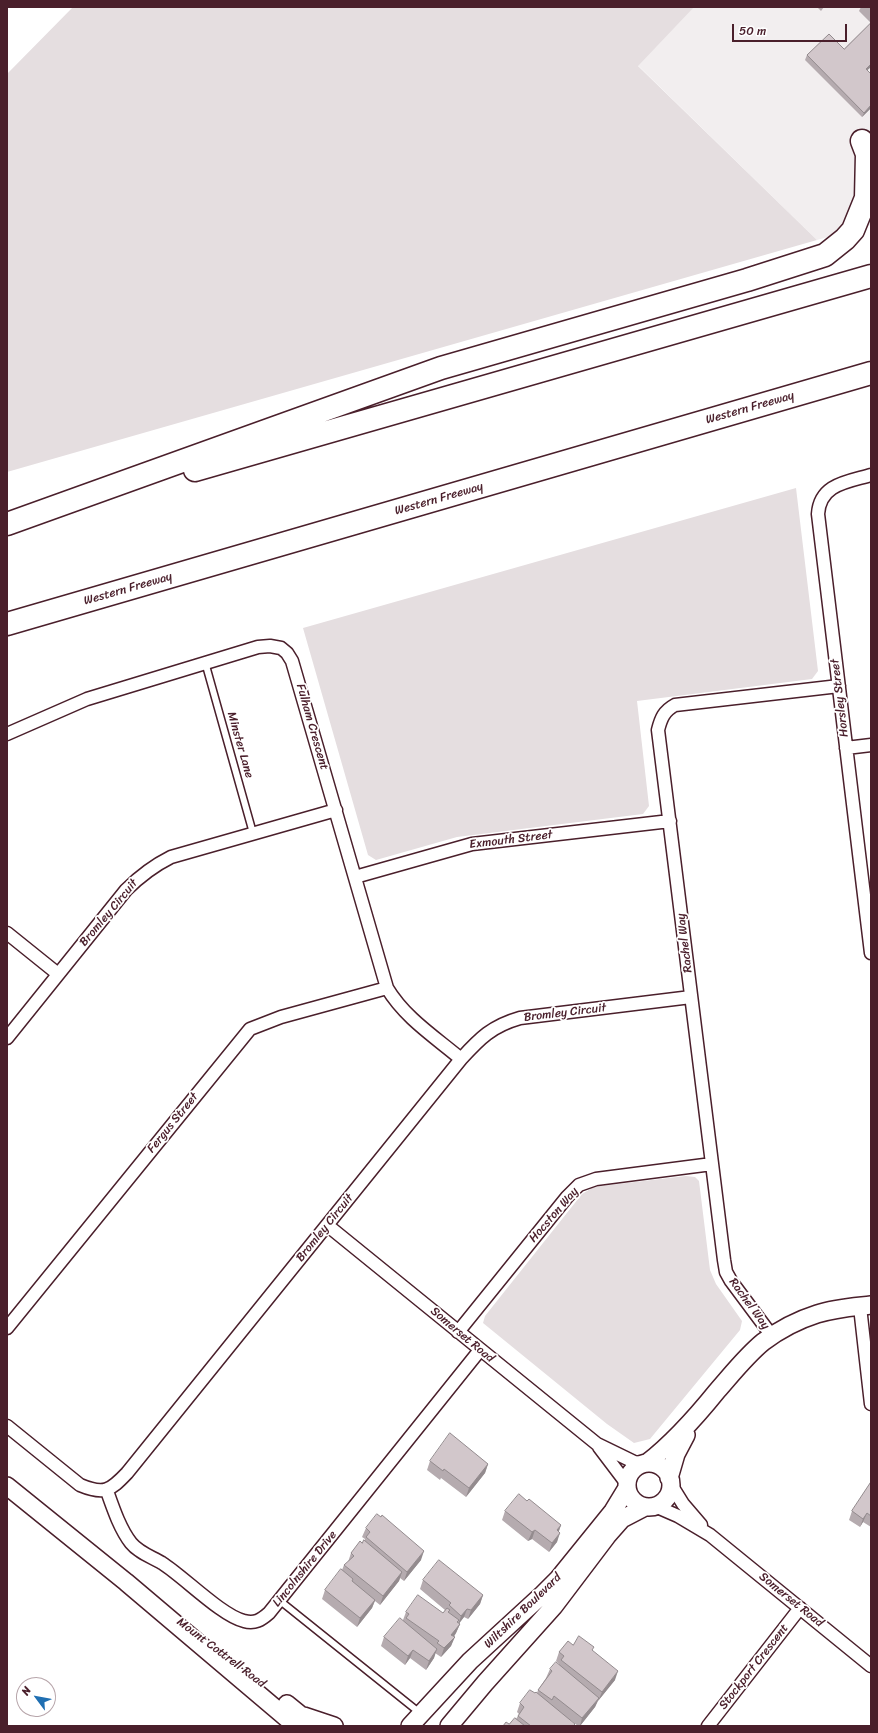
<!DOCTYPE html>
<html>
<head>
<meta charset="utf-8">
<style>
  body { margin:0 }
  #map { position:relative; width:878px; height:1733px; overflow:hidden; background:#fff; font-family:Sriracha,sans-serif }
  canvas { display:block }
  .frame { position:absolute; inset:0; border:8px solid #4a1f2b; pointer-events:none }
  .north { position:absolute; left:16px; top:1677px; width:40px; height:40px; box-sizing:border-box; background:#fff; border:1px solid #b7a5aa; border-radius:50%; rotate:302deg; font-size:11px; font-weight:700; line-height:16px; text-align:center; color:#4a1f2b }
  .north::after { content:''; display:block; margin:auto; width:14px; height:18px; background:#1f6fb2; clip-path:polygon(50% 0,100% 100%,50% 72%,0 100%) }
  .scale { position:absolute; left:732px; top:24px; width:115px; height:18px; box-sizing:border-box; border:2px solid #4a1f2b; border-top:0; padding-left:5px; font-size:12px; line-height:14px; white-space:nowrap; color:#4a1f2b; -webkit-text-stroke:3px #fff; paint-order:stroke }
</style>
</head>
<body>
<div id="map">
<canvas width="878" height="1733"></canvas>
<div class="frame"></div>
<div class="north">N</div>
<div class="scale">50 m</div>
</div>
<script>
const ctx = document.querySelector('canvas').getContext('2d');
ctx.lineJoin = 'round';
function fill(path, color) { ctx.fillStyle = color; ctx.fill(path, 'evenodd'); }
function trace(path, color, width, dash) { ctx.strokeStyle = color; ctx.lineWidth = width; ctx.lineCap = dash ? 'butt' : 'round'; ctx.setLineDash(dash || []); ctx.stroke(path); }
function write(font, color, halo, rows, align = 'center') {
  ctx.font = font + ' Sriracha,sans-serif'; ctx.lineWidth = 3.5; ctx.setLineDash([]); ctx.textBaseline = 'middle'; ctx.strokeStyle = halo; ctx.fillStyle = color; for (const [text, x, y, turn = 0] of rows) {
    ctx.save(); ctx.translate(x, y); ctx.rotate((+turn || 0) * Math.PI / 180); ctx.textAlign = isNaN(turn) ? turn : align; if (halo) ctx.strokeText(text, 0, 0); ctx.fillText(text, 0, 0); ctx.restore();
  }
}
const built = new Path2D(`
  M578,7h293v218l-54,15z`);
const green = new Path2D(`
  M73,7h621l-56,59 179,174 -810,232v-398z
  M796,488l22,183 -6,8 -175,22 12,105 -6,8 -186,23 -81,23 -8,-5 -65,-227z
  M686,1176l9,1 4,4 11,89 6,14 26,37 -2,9 -90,109 -16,4 -27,-19 -124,-101 2,-7 97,-122 10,-6 9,-2z`);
const lane = new Path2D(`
  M205,662l48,171
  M279,1600l141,113`);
const street = new Path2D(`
  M871,475c-24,7 -51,9 -53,39l53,439
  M7,734l80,-35 171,-52 12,-1 11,2 6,5 5,8 95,327c18,30 48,49 74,71
  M846,748l25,-3
  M355,877l117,-33 198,-23
  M7,933l51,41
  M7,1038l119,-148c14,-14 27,-24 45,-33l165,-47
  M327,1225l270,219 37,18 10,2
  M860,1307l11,97
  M7,1328l243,-299 31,-12 106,-29
  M458,1332l109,-135 12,-12 17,-6 116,-15
  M772,1336l-41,-55 -5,-9 -2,-12 -66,-530c3,-12 6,-19 17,-25l164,-19
  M7,1426l73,59c24,10 30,6 47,-12l334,-414c19,-21 31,-33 59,-41l171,-21
  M599,1447l28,37
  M670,1483l13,21 18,21
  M107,1491c6,17 13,38 24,52 8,10 21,14 31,20 22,14 60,53 82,58 11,3 17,-1 25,-8l211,-263
  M655,1506l23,10 32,19 161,131
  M708,1726l92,-118`);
const secondary = new Path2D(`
  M647,1463c27,-21 49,-46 70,-72 15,-17 29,-35 46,-49 16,-12 35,-22 54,-28 18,-6 36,-7 54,-9
  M627 1485a22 22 0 1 1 44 0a22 22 0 1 1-44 0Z
  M669,1478l7,-24 10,-19
  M7,1486l119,96 170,144
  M287,1704l27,22
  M304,1716l30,10
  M410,1726l60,-65 73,-67 15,-15 55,-68 14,-23
  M449,1726l36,-43 69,-77 53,-70 15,-17 23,-12`);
const highway = new Path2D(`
  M195,470l676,-194
  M7,524l434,-156 306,-88 78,-25 20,-16 8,-9 13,-32 1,-44 -5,-13
  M7,624l864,-251`);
const wall = new Path2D(`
  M817,7h7l-3,4z
  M861,7h10v60l-4,3 4,38 -9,9 -57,-57 2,-5 37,-6 27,-26 -12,-12z
  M430,1461l58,3 -3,9 -19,24 -25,-19 -1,2 -13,-10z
  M871,1482v45l-8,-5 -3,5 -11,-7 3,-9z
  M505,1511l56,14 -2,6 -2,11 -8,10 -17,-13 -4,2 -26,-21z
  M366,1528l55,32 -17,21 -4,-3 -1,3 -19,24 -5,-4 -3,7 -15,19 -35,-28 3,-9 17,-20 2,-5 4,-3 3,-9 14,-13v-1l-3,-2z
  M423,1580l60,15 -3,9 -12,15 -4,-2 -5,6 1,1 -4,9 -2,4 -3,9 -10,11 -6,-4 -1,5 -8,12 -16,-12 -5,7 -24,-19 3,-9 19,-17 3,-8 37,1 2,-3 -25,-21z
  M573,1645l19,6 23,29 -17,21 -3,6 -15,19h-2l-9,-7 5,7h-71l6,-2 7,-5 3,-5 -2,-2 3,-9 15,-10h2l1,-3 8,-12 4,-9 9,-5 -3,-3 3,-9z`);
const shadedWall = new Path2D(`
  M871,64v3l-7,6 2,-4z
  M871,105v3l-9,9 2,-4z
  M488,1464l-3,9 -19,24 3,-9z
  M867,1513l-4,9 -3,5 3,-8z
  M561,1525l-3,8 -1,-3z
  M535,1530l-3,9 -4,2 4,-9z
  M560,1533l-3,9 -8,10 3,-9z
  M424,1551l-3,9 -17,21 3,-9z
  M402,1572l-3,9 -19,24 3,-9z
  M483,1595l-3,9 -12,15 3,-9z
  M375,1600l-3,8 -15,19 3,-9z
  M467,1609l-3,8 -6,8 3,-9z
  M460,1624l-4,9 -8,11 3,-9z
  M455,1637l-4,9 -10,11 3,-9z
  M437,1649l-3,9 -8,12 3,-9z
  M413,1650l-3,8 -5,7 3,-9z
  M618,1671l-3,9 -17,21 4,-9z
  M599,1698l-4,9 -15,19 2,-8z`);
const building = new Path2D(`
  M871,23v41l-5,5 5,5v31l-7,8 -57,-58 22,-21 15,15z
  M450,1433l38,31 -19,24 -25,-19 -1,2 -13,-10z
  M871,1482v34l-4,-3 -4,6 -11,-8z
  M519,1494l8,7 2,-2 32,26 -4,5 3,3 -8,10 -17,-13 -3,2 -27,-21z
  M377,1514l4,3 1,-2 42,36 -17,21 -41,-35 4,-5 -4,-4z
  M364,1540l38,32 -19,24 -39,-31 10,-9 -3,-3 9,-12 2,2z
  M439,1560l44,35 -12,15 -4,-1 -6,7 -12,-11 2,-2 -28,-23z
  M341,1569l12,10 -1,2 23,19 -15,18 -35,-28z
  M418,1595l25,18 4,-5 3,2 -2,2 11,8 -2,2 3,2 -9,11 4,2 -11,11 -7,-5 2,-2 -33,-23 3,-4 -3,-2z
  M400,1618l37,31 -8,12 -16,-11 -5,6 -24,-19z
  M579,1636l15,11 -2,3 26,21 -16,21 -41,-32 3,-4 -5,-4 9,-11 5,4z
  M556,1662l43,36 -17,20 -28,-22 -2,4 -14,-10 14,-19 -2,-2z
  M530,1690l5,3 1,-1 39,32 -2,2h-42l-13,-10 6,-9 -4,-4z
  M515,1718l10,8h-22l3,-4 3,2z`);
const streetNames = [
  ["Western Freeway",750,408,-16],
  ["Western Freeway",439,499,-16],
  ["Western Freeway",128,589,-16],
  ["Horsley Street",840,698,-97],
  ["Fulham Crescent",312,727,74],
  ["Minster Lane",240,745,74],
  ["Exmouth Street",511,840,-7],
  ["Bromley Circuit",109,913,-50],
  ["Rachel Way",685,943,-97],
  ["Bromley Circuit",565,1013,-7],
  ["Fergus Street",173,1123,-51],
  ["Hocston Way",554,1215,-49],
  ["Bromley Circuit",325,1228,-51],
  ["Rachel Way",749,1304,54],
  ["Somerset Road",462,1335,40],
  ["Lincolnshire Drive",305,1569,-51],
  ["Somerset Road",791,1600,39],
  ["Wiltshire Boulevard",523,1611,-44],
  ["Mount Cottrell Road",221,1653,37],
  ["Stockport Crescent",754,1667,-52]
];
fill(built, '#f2eeef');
fill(green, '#e5dee0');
trace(lane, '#4a1f2b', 9);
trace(street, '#4a1f2b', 15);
trace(secondary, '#4a1f2b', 20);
trace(highway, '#4a1f2b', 25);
trace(lane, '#fff', 6);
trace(street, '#fff', 12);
trace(secondary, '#fff', 17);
trace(highway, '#fff', 22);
fill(wall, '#b5abaf');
fill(shadedWall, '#938b8e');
fill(building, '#d2c7cb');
trace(building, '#938b8e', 1);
write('12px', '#4a1f2b', '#fff', streetNames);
</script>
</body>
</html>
